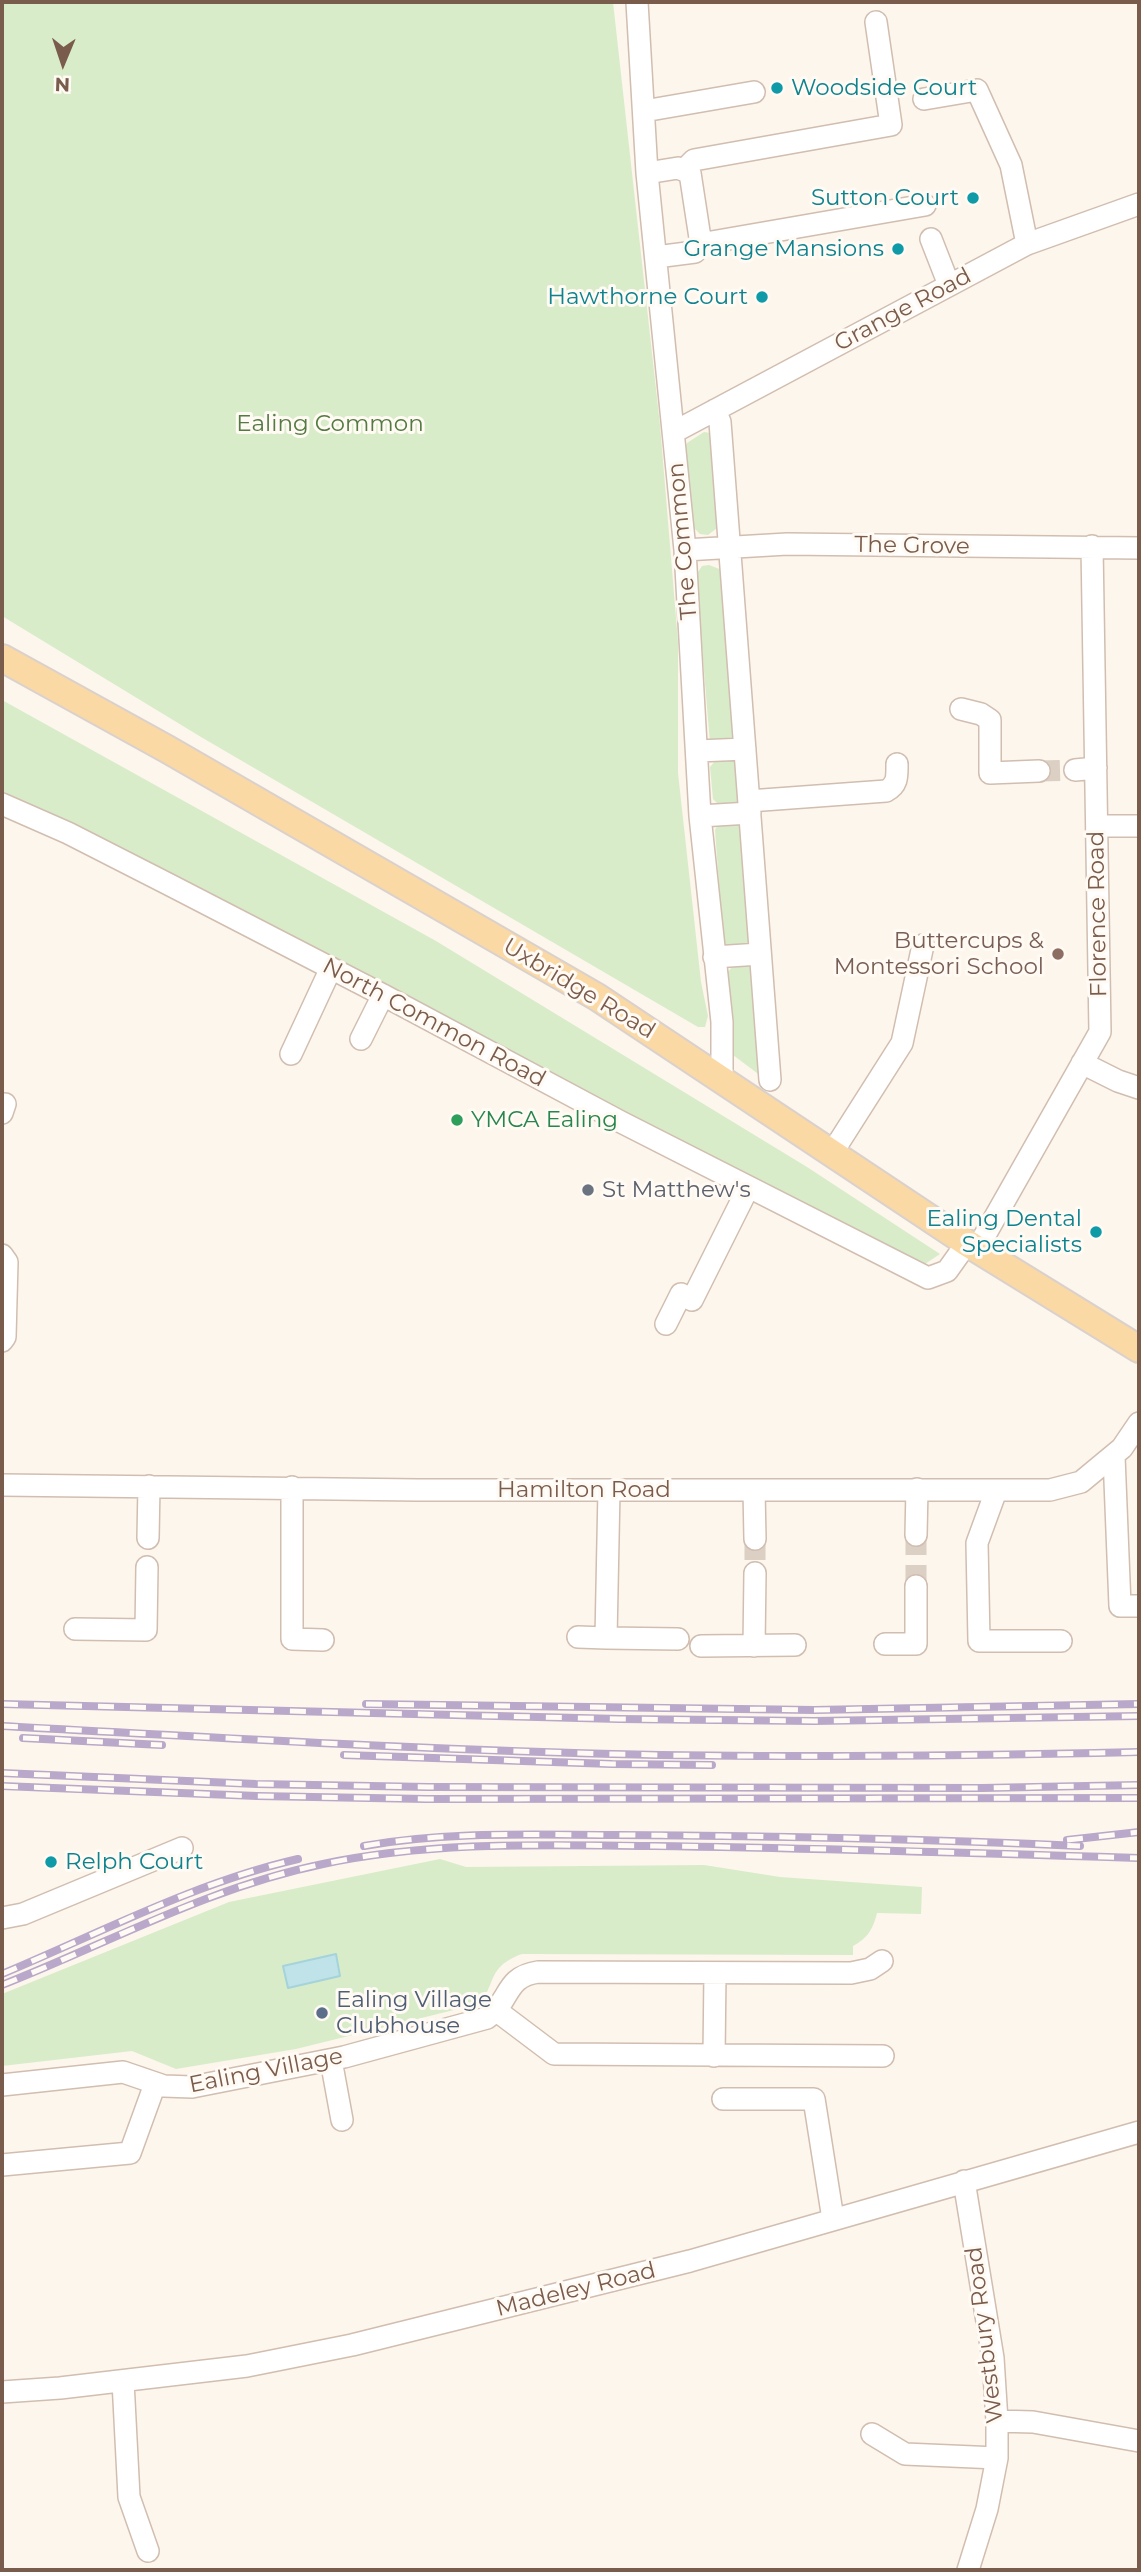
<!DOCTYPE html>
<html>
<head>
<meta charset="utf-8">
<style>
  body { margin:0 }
  #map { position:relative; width:1141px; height:2572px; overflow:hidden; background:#fdf6ec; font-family:Montserrat,sans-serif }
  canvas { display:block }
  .frame { position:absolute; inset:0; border:4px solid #7a5c4d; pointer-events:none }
  .north { position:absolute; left:28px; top:28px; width:70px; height:70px; -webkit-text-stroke:5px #fffaf3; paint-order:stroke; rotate:182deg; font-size:19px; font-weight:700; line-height:28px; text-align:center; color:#7a5c4d }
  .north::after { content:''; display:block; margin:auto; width:24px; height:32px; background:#7a5c4d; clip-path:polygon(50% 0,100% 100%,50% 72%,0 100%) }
</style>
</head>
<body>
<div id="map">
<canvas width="1141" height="2572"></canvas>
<div class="frame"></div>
<div class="north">N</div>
</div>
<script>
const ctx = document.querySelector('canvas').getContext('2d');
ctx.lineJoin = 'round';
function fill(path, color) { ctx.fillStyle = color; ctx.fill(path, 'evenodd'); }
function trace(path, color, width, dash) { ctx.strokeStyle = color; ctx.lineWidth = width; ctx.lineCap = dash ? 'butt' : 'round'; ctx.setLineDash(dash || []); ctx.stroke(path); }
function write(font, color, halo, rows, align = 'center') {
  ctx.font = font + ' Montserrat,sans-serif'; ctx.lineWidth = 6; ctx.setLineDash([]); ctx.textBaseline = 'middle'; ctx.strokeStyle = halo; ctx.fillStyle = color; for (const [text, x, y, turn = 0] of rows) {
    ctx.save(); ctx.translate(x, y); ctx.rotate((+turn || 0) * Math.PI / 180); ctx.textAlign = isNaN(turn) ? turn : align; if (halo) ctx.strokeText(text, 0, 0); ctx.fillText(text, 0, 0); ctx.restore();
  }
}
const green = new Path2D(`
  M2,2h611l47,423 18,217v131l23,209 7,34 -3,11h-7l-497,-290 -199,-121z
  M704,432l6,1 11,92 -13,10 -8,-1 -8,-8 -7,-78 2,-5z
  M709,565l13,5 17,171 -29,2 -14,-168 6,-9z
  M2,700l434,241 371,226 133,87 -15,10 -24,-9 -899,-462z
  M724,759l10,2 7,4v40l-19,3 -9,-9 -3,-32 5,-6z
  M720,821h18l8,7 5,112c-7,7 -16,9 -26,5l-2,-5 -8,-110z
  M751,963l14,116 -32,-24 -7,-78c5,-13 11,-13 25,-14z
  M440,1859l26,8 238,-2 76,12 142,10 -1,27 -44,-1c-4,16 -9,25 -24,33v9l-331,-1c-40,14 -23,37 -48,51l-178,44 -120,20 -44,-18 -130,15v-72l227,-92z`);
const water = new Path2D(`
  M336,1954l4,22 -52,12 -5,-22z`);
const minorTunnel = new Path2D(`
  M1039,771l36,-1
  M755,1539v34
  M916,1586v-51`);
const minor = new Path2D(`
  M637,2l10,171 38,377 15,266 22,206v58
  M924,99l53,-9 34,75 16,79
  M644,111l110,-19
  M685,169l9,-9 197,-35 -15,-103
  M647,173l31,-5 12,5 10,65v6l-5,8 -39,5
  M931,239l18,46
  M700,244l225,-39
  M715,410l5,12 50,658
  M674,432l353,-188 112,-40
  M685,550l102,-6 352,4
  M961,709l20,5 9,6v53l49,-2
  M698,751l47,-2
  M1075,770l21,-2
  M749,801l137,-10c12,-6 11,-15 11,-27
  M2,804l66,29 102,52 213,110 238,127 307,156 19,-7 20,-28
  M700,816l50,-3
  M1097,826h42
  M714,957l46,-3
  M361,1039l22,-44
  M291,1054l40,-86
  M1082,1063l36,18 21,7
  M2,1113l3,-9
  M832,1153l70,-110 21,-98
  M977,1249l123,-217 -8,-486
  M2,1255l5,7 -2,75 -3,4
  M666,1324l15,-30 11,6 56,-112
  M1114,1456l6,150h19
  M2,1485l416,5h632l31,-8 41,-34 17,-25
  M292,1487v152l31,1
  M609,1490l-3,148 72,1
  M754,1490l1,49
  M996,1491l-19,52 2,98h82
  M916,1535l1,-46
  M148,1538l1,-52
  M75,1629l71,1 1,-63
  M578,1637l28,1
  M885,1644h31v-58
  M701,1646l94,-1
  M754,1646l1,-73
  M2,1918l21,-4 159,-66
  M497,2011l57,43 329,2
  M714,2056l1,-83
  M331,2060l11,60
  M2,2085l121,-13 41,14 28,1 152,-30 143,-39c24,-17 17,-41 51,-46l313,1 19,-4 12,-8
  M723,2099h91l19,120
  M2,2165l128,-12 25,-69
  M964,2181l29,177 4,63v37l-10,51 -19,61
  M123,2381l6,116 19,54
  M2,2392l58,-4 187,-22 105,-21 338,-84 449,-129
  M997,2421l36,1 106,19
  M872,2434l33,20 92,4`);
const major = new Path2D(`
  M2,658l165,91 430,248 370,246 172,106`);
const rail = new Path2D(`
  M2,1704l618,15 194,2 325,-5
  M366,1704l448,6 325,-6
  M2,1726c203,11 407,23 611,28 176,4 351,2 526,-2
  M23,1738l139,7
  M344,1755l268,9 100,1
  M2,1773l254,11 172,3 554,1 157,-3
  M2,1786l255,10 169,3 713,-1
  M1067,1840l72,-8
  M364,1846c84,-15 169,-11 254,-11 154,1 308,4 462,11
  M2,1974c98,-41 192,-91 296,-115
  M2,1985c109,-43 205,-97 321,-121 110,-23 221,-19 332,-18 161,2 323,7 484,12`);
const markers = [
  [777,88,7,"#0f9aa8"],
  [973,198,7,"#0f9aa8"],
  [898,249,7,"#0f9aa8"],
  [762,297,7,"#0f9aa8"],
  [1058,954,7,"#8d6e63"],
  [457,1120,7,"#2e9e5b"],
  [588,1190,7,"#6b7280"],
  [1096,1232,7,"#0f9aa8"],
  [51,1862,7,"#0f9aa8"],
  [322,2013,7,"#5c6f8a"]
];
const cultureNames = [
  ["Woodside Court",791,88,"left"],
  ["Sutton Court",959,198],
  ["Grange Mansions",884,249],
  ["Hawthorne Court",748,297],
  ["Ealing Dental",1082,1219],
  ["Specialists",1082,1245],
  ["Relph Court",65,1862,"left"]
];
const streetNames = [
  ["Grange Road",903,310,-28],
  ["The Common",683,541,-95],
  ["The Grove",912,546,1],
  ["Florence Road",1098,914,-91],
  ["Uxbridge Road",579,989,31],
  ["North Common Road",434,1023,28],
  ["Hamilton Road",584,1490],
  ["Ealing Village",266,2071,-11],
  ["Madeley Road",576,2290,-14],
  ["Westbury Road",985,2335,-97]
];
const parkNames = [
  ["Ealing Common",330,424]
];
const educationNames = [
  ["Buttercups &",1044,941],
  ["Montessori School",1044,967]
];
const leisureNames = [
  ["YMCA Ealing",471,1120]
];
const worshipNames = [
  ["St Matthew's",602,1190]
];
const serviceNames = [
  ["Ealing Village",336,2000],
  ["Clubhouse",336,2026]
];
fill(green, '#d8ecc9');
fill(water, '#bfe3e8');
trace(water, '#a5d3da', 2);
trace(minorTunnel, '#dcd0c4', 21, [21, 10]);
trace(minor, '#d1beb0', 24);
trace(major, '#dad1cd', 30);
trace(minor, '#fff', 21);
trace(major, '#fbd9a5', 26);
trace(rail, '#b9a8c9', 8);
trace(rail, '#fffaf3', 5, [16]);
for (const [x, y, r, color] of markers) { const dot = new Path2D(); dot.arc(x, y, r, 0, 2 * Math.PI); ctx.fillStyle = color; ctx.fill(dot); trace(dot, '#fffaf3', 2.5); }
write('23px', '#0d838f', '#fffaf3', cultureNames, 'right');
write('23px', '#7a5c4d', '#fffaf3', streetNames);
write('23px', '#537a41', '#fffaf3', parkNames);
write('23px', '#785e54', '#fffaf3', educationNames, 'right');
write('23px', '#27864d', '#fffaf3', leisureNames, 'left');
write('23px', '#5b616d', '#fffaf3', worshipNames, 'left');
write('23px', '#4e5e75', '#fffaf3', serviceNames, 'left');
</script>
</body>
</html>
